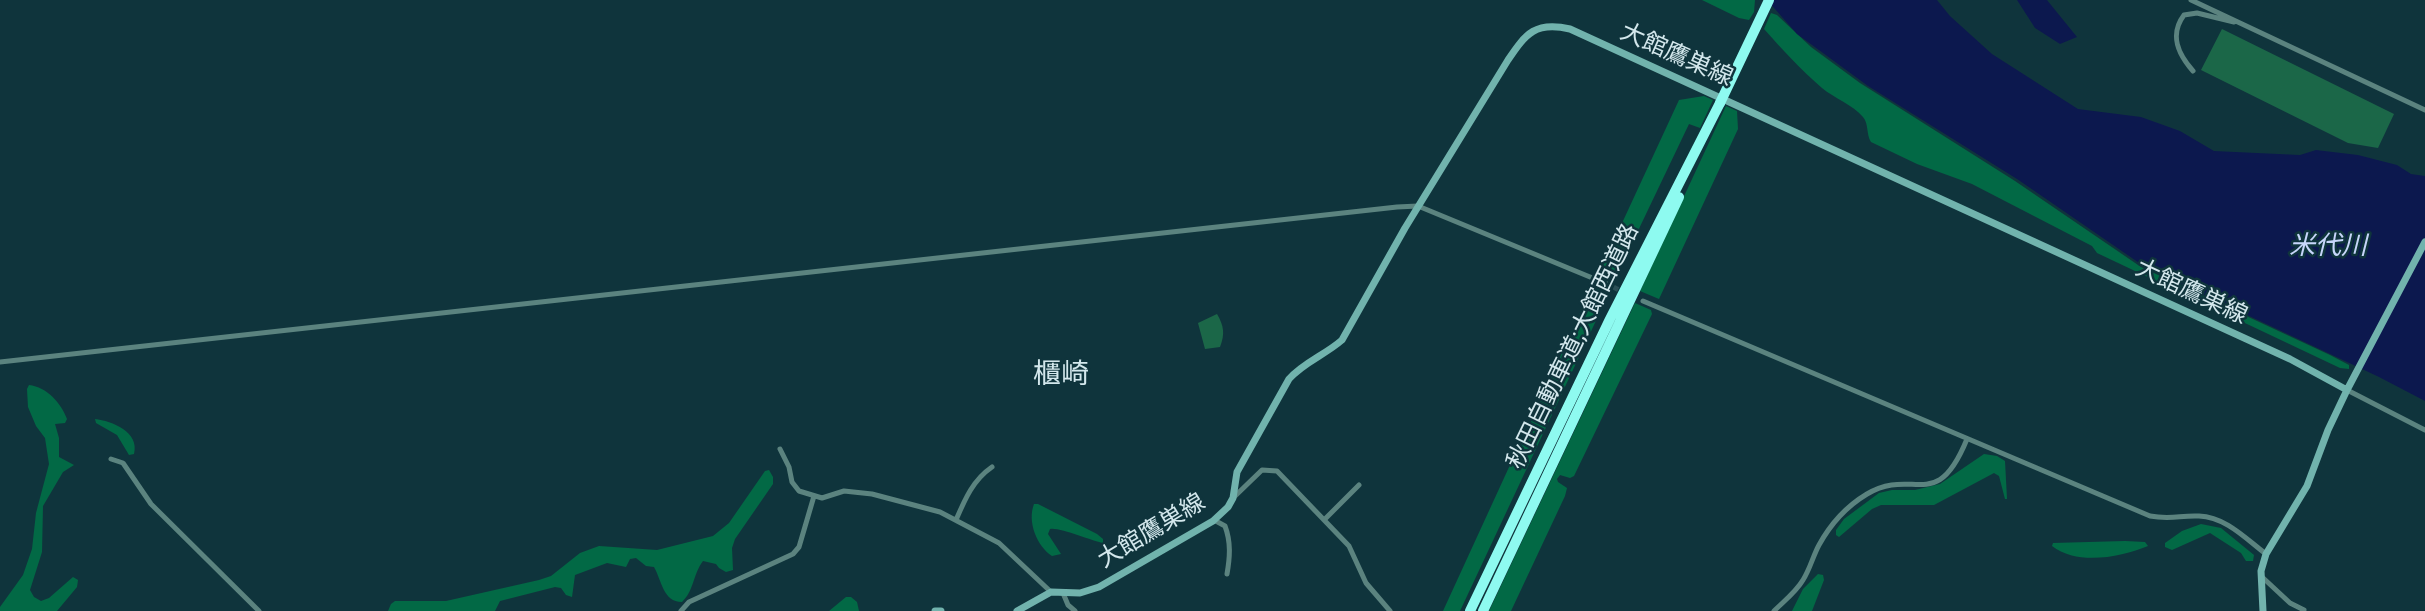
<!DOCTYPE html>
<html>
<head>
<meta charset="utf-8">
<style>
  body { margin:0 }
  canvas { display:block; background:#0f343c }
</style>
</head>
<body>
<canvas width="2425" height="611"></canvas>
<script>
const ctx = document.querySelector('canvas').getContext('2d');
ctx.lineJoin = 'round';
function fill(path, color) { ctx.fillStyle = color; ctx.fill(path, 'evenodd'); }
function trace(path, color, width, dash) { ctx.strokeStyle = color; ctx.lineWidth = width; ctx.lineCap = dash ? 'butt' : 'round'; ctx.setLineDash(dash || []); ctx.stroke(path); }
function write(font, color, halo, rows, align = 'center') {
  ctx.font = font + ' Roboto,"Noto Sans JP",sans-serif'; ctx.lineWidth = 5; ctx.setLineDash([]); ctx.textBaseline = 'middle'; ctx.strokeStyle = halo; ctx.fillStyle = color; for (const [text, x, y, turn = 0] of rows) {
    ctx.save(); ctx.translate(x, y); ctx.rotate((+turn || 0) * Math.PI / 180); ctx.textAlign = isNaN(turn) ? turn : align; if (halo) ctx.strokeText(text, 0, 0); ctx.fillText(text, 0, 0); ctx.restore();
  }
}
const green = new Path2D(`
  M2222,29l172,85 -16,34 -30,-5 -147,-73z
  M1217,314c7,12 8,20 3,33l-15,2 -7,-26z`);
const forest = new Path2D(`
  M1702,0h53l-1,12 -5,8 -10,-2z
  M1771,13l6,2 34,32 49,36 155,98 126,86 189,88 19,10v4l-9,-1 -243,-115 -5,-7 -120,-62 -55,-20 -46,-22c-5,-8 -2,-18 -8,-25 -10,-12 -29,-19 -41,-29 -21,-18 -40,-39 -58,-59z
  M1704,96l9,4 -13,28 -11,-4 -75,157 -16,-6 81,-175z
  M1726,106l11,5 1,18 -79,170 -19,-8z
  M1592,286l14,5 2,4 -148,316h-17l67,-146h11l1,-4 -6,-6z
  M1635,303l16,7 1,4 -78,162 -4,2 -10,-3 -3,4 1,3 9,6 -2,8 -54,115h-22z
  M29,385c18,2 32,18 38,34l-2,4 -10,1 4,14v19l15,8 -11,7 -20,34 -1,46 -12,38 4,7 7,4 8,-3 24,-21 5,3 -1,7 -20,24h-57v-4l23,-32 9,-26 4,-36 13,-49 -4,-26 -9,-12 -8,-19 -1,-18z
  M95,419c17,2 45,13 39,35l-5,1 -12,-20 -21,-12z
  M1984,454l13,2 8,5 2,38h-2l-6,-23 -5,-3 -60,32h-53l-9,4 -33,28 -3,-2v-5l8,-11 35,-26 13,-3h23l25,-6z
  M769,470l4,7v7l-38,55 -3,9 1,22 -7,2 -7,-4 -3,-4 -13,-3c-10,13 -9,30 -21,41 -19,0 -20,-21 -28,-35l-8,-1 -10,-8 -6,1 -4,8 -19,-4 -32,12 -3,22 -6,-2 -5,-7 -6,-1 -55,14 -5,10h-107l3,-7 4,-3h51l93,-21 12,-4 29,-23 19,-7 58,4 56,-14 16,-13 36,-52z
  M1034,504h4l59,30 6,5v4c-11,-2 -43,-16 -53,-14l-2,5 13,20 -9,2c-15,-10 -25,-34 -18,-52z
  M2201,524l20,4 33,27 -1,6h-7l-5,-8 -31,-20 -38,17 -7,-3v-4l17,-12z
  M2125,541l20,1 3,4c-27,11 -70,20 -96,0l1,-3z
  M1818,574l5,1 1,5 -12,31h-20l11,-22z
  M846,597h5l6,5 2,9h-30z`);
const water = new Path2D(`
  M1767,0h170l13,16 42,38 86,55 63,8 39,14 34,20 86,4 16,-5 42,5 39,10 14,9 14,2v225l-46,-24 -234,-110 -128,-88 -149,-93 -71,-52z
  M2017,0h30l30,37 -17,7 -25,-16z`);
const streetTunnel = new Path2D(`
  M1607,284l16,8`);
const street = new Path2D(`
  M2191,0l234,110
  M2193,71c-15,-17 -24,-36 -9,-56l13,-2 37,9
  M1643,301l507,215c22,4 30,-1 49,0 27,1 47,23 67,38
  M0,362l1397,-155 21,-1 189,78
  M2347,390l78,40
  M780,449l9,18 3,15 7,9 23,7 22,-7 28,3 68,18 59,31 52,49
  M111,459l12,4 28,41 108,107
  M1233,498l29,-28 15,1 72,75 17,37 24,28
  M956,520c9,-21 17,-40 36,-53
  M1214,520l11,6c6,16 5,31 2,48
  M1324,520l35,-35
  M2261,576l29,27 14,7
  M1063,593l5,12 7,6
  M681,611l8,-9 104,-48 6,-7 15,-51
  M1774,611c10,-10 22,-19 29,-31 7,-11 10,-24 16,-35 11,-20 28,-39 48,-51 47,-28 69,21 100,-55`);
const secondary = new Path2D(`
  M935,611h6
  M1017,611l34,-19 29,1 19,-6 114,-66 15,-14 5,-9 4,-26 52,-93c15,-17 36,-24 53,-39l63,-112 103,-168c18,-27 28,-39 62,-31l720,330 57,31
  M2263,611l-2,-40 5,-17 41,-68 21,-56 19,-40 78,-148`);
const highway = new Path2D(`
  M1470,611l140,-292 110,-216
  M1483,611l196,-414`);
const highwayBridge = new Path2D(`
  M1720,103l49,-103`);
const streetNames = [
  ["大館鷹巣線",1676,56,24],
  ["大館鷹巣線",2191,293,25],
  ["秋田自動車道;大館西道路",1574,347,-64],
  ["大館鷹巣線",1152,532,-31]
];
const waterNames = [
  ["米代川",2328,247]
];
const quarterNames = [
  ["櫃崎",1061,376]
];
fill(green, '#1b6748');
fill(forest, '#026945');
fill(water, '#0c184e');
trace(streetTunnel, '#2c4f56', 5, [5, 2.5]);
trace(street, '#5b837f', 5);
trace(secondary, '#71b3ad', 7);
trace(highway, '#8efaf0', 10);
trace(highwayBridge, '#8efaf0', 10);
write('24px', '#d3e7ec', '#0f343c', streetNames);
write('italic 26px', '#c7d6fa', '#0f343c', waterNames);
write('28px', '#d3e7ec', '#0f343c', quarterNames);
</script>
</body>
</html>
